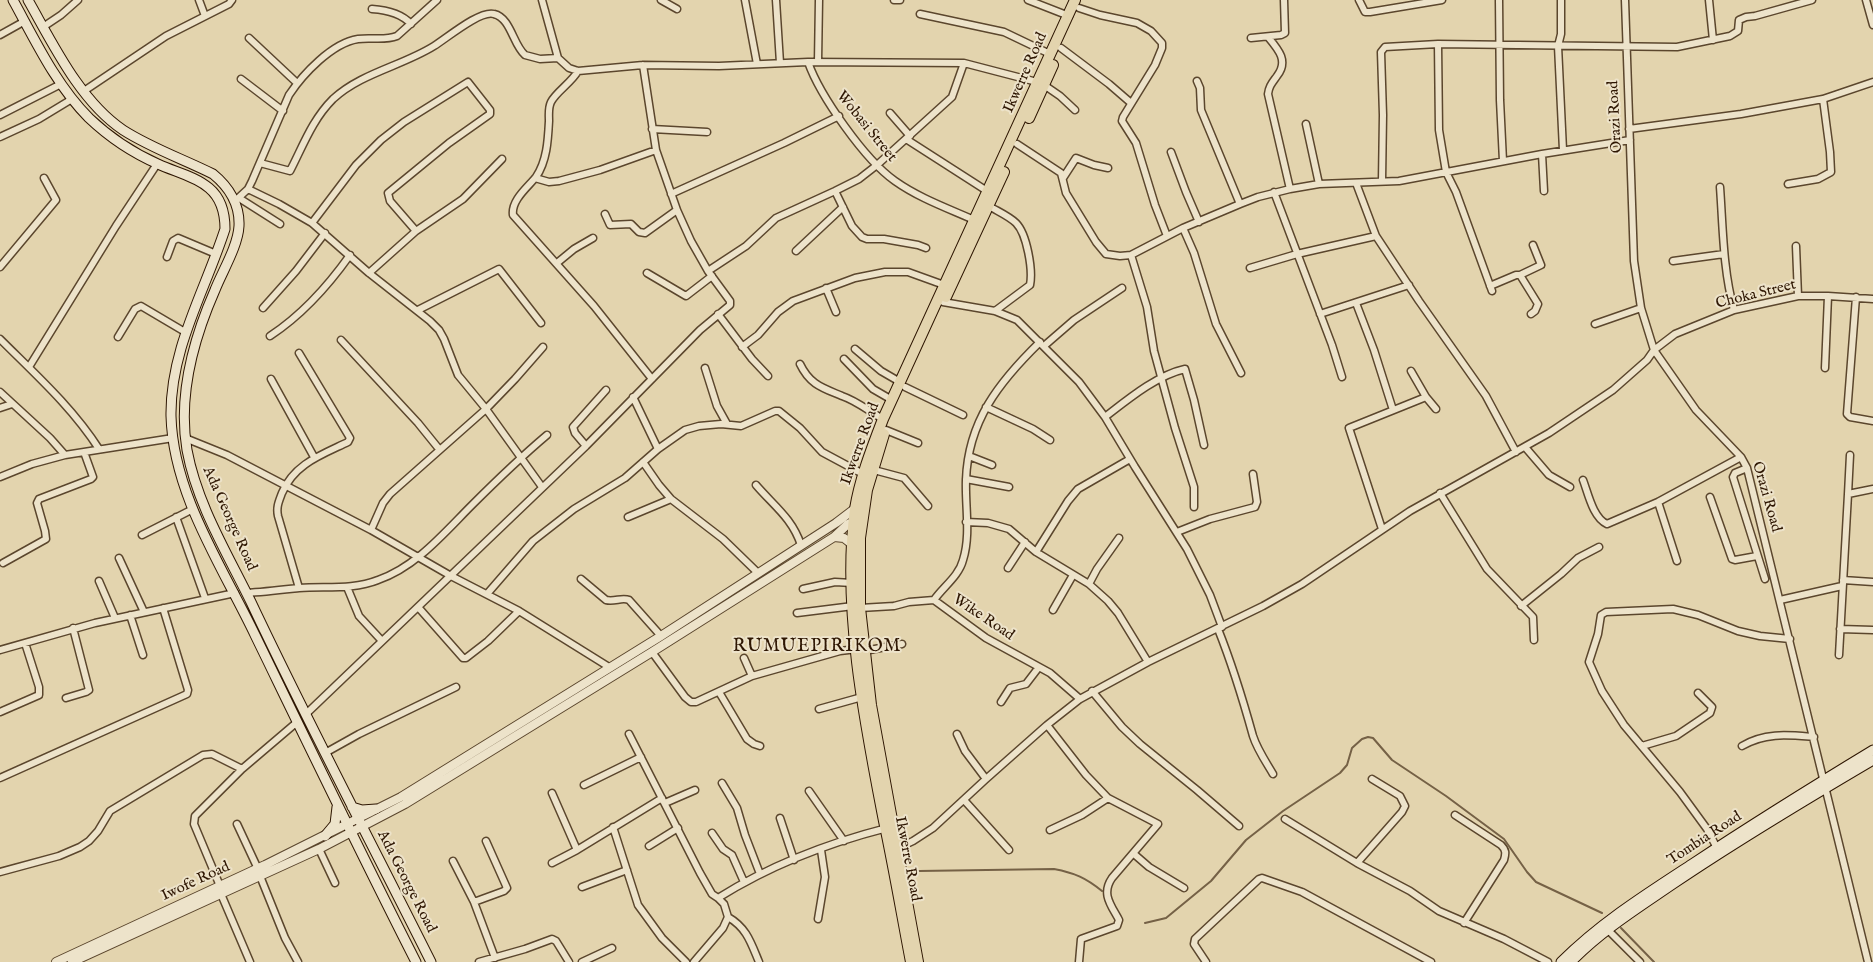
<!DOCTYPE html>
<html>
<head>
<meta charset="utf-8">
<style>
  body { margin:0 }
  canvas { display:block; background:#e3d4ae }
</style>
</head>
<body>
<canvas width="1873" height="962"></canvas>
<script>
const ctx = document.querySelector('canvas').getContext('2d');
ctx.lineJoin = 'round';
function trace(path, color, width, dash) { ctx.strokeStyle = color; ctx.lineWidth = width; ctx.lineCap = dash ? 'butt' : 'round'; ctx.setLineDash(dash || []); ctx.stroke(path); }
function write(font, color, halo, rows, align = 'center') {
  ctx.font = font + ' "IM FELL English",serif'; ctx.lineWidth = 4; ctx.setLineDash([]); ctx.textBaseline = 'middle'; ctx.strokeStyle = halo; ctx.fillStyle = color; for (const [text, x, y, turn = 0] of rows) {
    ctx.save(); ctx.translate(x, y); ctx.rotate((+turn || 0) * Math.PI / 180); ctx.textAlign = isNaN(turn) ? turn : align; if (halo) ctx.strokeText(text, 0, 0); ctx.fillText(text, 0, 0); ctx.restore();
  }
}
const stream = new Path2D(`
  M919,871l135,-2c21,4 32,9 48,22
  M1145,923l21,-5 45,-37 35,-41 37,-29 57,-38 7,-8 5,-17 10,-9 6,-2 5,1 19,22 54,36 58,43 23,33 9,10 66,31
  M1621,928l33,34`);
const minor = new Path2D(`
  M199,0l6,16
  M542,0l16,58 11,10 9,3 65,-6 76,1 89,-4 156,1 73,19
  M661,0l16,9
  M745,0l12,64
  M776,0l4,63
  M894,0h6
  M1028,0l41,16
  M1359,0l6,12h5l72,-12
  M1499,0l1,100 3,61
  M1561,0v34l-3,12 5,104
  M1625,0l9,261 7,47 13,42 42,60 45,47 6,11 121,494
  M1709,0l4,40
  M1866,0l7,25
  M1079,8l21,7 37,8 14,8 11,12v5l-7,17 -32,52 -1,4 14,22 19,62 12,31
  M372,9c15,1 29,4 39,15
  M920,14l84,18 46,22
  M43,27l18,-12 17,-15
  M0,35l25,-14
  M1268,37c10,12 21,24 9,39 -5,7 -8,10 -9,18l22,95
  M249,38l48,45
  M1251,38l30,-3 4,-2 -1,-33
  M1438,44l1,86 7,42 10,20 36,99
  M1061,48l48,36 22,19
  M808,62c12,34 57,98 87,119 24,17 52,27 79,39
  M818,62l1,-62
  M578,71c-7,12 -22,21 -27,31 -3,6 -2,13 -2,19 -1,19 -2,40 -13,56 -8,10 -25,23 -23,38l81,91 58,73
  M241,79l42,32
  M1197,81l3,7 1,22 39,94
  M1044,85l16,11 15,14
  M84,91l82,-55 63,-32 3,-4
  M890,113l20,23
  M0,115l61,-31
  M1306,124l13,60
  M652,129l55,3
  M1629,129l112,-15 82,-15 50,-17
  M0,137l39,-18 33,-20
  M906,139l81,52
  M1017,144l44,29 5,20 30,49 10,12 14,2 11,-1 52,-27 57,-24 18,-7 32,-8 29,-5 80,-3 143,-27 88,-14
  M1171,152l15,40 13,30
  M1542,154l2,37
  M260,163l30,8c13,-25 22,-51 43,-72 28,-26 69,-33 101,-53 13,-8 46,-36 60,-32 17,4 19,31 31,41l15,4 18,-1
  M535,178l14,4 10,-1 41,-11 56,-20
  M1063,178l13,-20 18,7 14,3
  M1382,181l1,-66 -2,-63 4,-5 53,-3 239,3 53,-11 8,-5 1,-11 7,-3 9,-1 57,-16
  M1356,183l20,53 43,65 67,95 30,56
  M1788,184l30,-5 13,-7 -1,-20 -7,-53
  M1720,187c3,41 3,83 14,123
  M248,189l31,15 33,19 57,50 61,48 9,9 5,9 14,36 28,34 56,78
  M835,191l17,35 10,11 5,2h17l34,6 8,3
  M1274,192l58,153 10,32
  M671,194l113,-51 55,-27
  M239,198l41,26
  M235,201l13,-12 4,-8 37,-86c14,-21 43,-52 69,-56 14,-2 26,2 39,-3l40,-36
  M989,206c8,5 20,10 27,17 11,11 17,47 14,62l-35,26
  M605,214l5,11 21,-1 8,8 6,1 32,-23
  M312,223l44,-58 25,-25 23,-18 64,-40 22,28v4l-41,29 -61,50 2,8 26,30
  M1183,228l11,25 22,71 25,49
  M1796,246l2,50
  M796,251l47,-44
  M1131,255l16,52 7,44 21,77 19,59v20
  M167,257l6,-16 5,-3 38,16
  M1673,261l51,-7
  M557,263l17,-14 19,-11
  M0,267l56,-67 -12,-22
  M1250,268l47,-14 79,-18
  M708,271l38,-25 30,-28 59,-27 24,-12 18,-14 75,-68 12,-34
  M369,273l47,-42 47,-32 39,-40
  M647,273l39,23 26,-20
  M1520,275l21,-10 -8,-20
  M1490,286l26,-11h4l18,29 -3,7 -4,3
  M826,288l10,24
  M1856,297l-9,117 3,3 23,4
  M943,302l52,9 22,9 62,62 26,35 30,50 52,82 23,46 12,32
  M1356,303l18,47 19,60
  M263,308l33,-37 29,-38
  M418,310l81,-41 42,54
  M718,314l34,45 16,17
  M1320,314l89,-29
  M1595,324l46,-16
  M270,336c32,-21 58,-50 80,-81
  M118,337l17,-28 6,-3 44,26
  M0,339c35,35 72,68 99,110
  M341,340l77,83 21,26
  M1044,346l30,-26 48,-32
  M742,347l16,-12 20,-23 15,-11 62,-23 30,-6h23l36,13
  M855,349l26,22 19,11
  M844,359l29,30 19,11
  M800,364c10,21 23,24 42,32 15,5 28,16 41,23
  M29,367l87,-141 41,-62
  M705,368l12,38 10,18
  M1825,368l3,-72
  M1411,371l15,26 10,12
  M271,379l43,78
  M905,387l58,28
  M0,392l50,46 15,17
  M633,397l25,52
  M986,407l47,22 17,11
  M0,408l12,-4
  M1105,417c22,-17 52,-42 80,-48l9,31 10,45
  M886,430l32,13
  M185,438l42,17 144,75 80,46 68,35 90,56
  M586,446l-11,-13 -2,-6 33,-37
  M1525,447l24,28 21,12
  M969,456l23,9
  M643,462l16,23 12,14 52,40 35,34
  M1747,468l-12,5 -2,4 32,102
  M874,470l30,8 24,28
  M0,477l32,-13 33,-9 108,-17
  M966,479l43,8
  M1583,480c5,13 10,38 24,44l51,-22 83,-45
  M756,485c18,21 36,33 45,60
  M1440,493l47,76 46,48 1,23
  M1848,494l2,-39
  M1710,497l22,62 3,1 22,-4
  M1658,502l19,59
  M176,517l29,81
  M628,517l43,-18
  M966,522l22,1 21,6 27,23 53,32 19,17 10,12 30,49
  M1382,529l-33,-101 77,-31
  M371,530l12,-27 7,-9 96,-85 29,-30 28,-32
  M1177,532l33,-13 45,-12 2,-5 -4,-28
  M142,535l51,-26
  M1036,552l32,-51 10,-12 52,-30
  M119,558l25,54
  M3,563l43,-24 -1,-8 -8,-28 2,-4 52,-20 2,-2 -9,-25
  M1008,568l17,-26
  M581,579l25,21c9,2 16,-3 23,0l32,36
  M1843,580l30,2
  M99,581l16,37
  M1089,584l8,-15 22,-31
  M347,587l12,29 23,25
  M299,588l-21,-72c-2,-9 1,-15 4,-23 12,-29 39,-38 66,-51l2,-4 -51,-85
  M803,589l32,-7 17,1
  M246,593c18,-1 35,-3 53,-5 27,-2 54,2 79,-8 38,-13 66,-47 94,-75 24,-24 49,-48 75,-70
  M487,594l46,-53 41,-32 51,-31 33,-29 27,-19 14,-4 22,-2 20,2 34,-15h4l21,17 22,24 41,22
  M934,600c9,-13 25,-24 29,-40 8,-25 2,-54 3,-80 2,-59 33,-98 74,-138
  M1780,600l62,-14
  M1521,606l40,-32 17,-16 21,-11
  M418,607l45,51h3l22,-17 31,-30
  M860,608l34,-2 15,-4 25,-2 52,38 64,35 30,26
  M1053,610l20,-35
  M797,613l56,-7
  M130,615l13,40
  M1218,629c14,35 25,71 35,107 4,13 13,26 20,38
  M1840,629l33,1
  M0,650l95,-27 140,-30
  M864,651l38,-7
  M652,652l33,45 6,5h5l56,-26 88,-25 17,-2
  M1839,655l9,-161 25,-5
  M744,658l8,18
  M1092,691l30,36 18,17 57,46 42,36
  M719,692l28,47 7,5 6,2
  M66,698l20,-6 3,-2 -16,-62
  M1001,702l9,-14 16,-4 13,-17
  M819,709l43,-12
  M0,712l39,-17v-8l-14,-44
  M305,715l281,-269 114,-116 30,-25v-4l-22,-30 -17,-30 -14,-31 -21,-60 -13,-85
  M1047,725l39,50 22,23 50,26 -46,54c-11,16 -1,27 7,42l-2,6 -36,13 -2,23
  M629,734l71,139 12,21 6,4
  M957,734l8,17 21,28
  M1642,746l34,-10 34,-23 2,-6 -14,-14
  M1742,746c23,-14 47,-11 72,-9
  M325,753l34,-19 97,-47
  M0,778l187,-84 1,-4 -25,-82
  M722,783l15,25 8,27 15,39
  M584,785l57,-28
  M809,791l35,50
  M552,793l25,57
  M964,800l45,50
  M665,803l30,-13
  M1455,815l46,30c5,5 5,8 3,15l-40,63
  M780,818l14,42
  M1285,819l72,44 53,28 29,20 65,28 44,23
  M237,824l21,45
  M613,827l25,78 24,33 24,24
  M1050,830l32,-15 26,-17
  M712,833l11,16 9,6 12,27
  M649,846l29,-18
  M319,849l16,34
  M896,849l17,-8 20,-13 53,-49 61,-54 33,-26 68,-37 115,-56 39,-22 108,-73 139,-78 64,-43 34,-30 7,-10 21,-16 59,-24 64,-14h30l45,3
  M1718,850l-11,-21 -27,-37 -56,-67 -22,-34 -13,-29 9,-28 3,-19 5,-3 67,-3 25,6 40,16 22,5 30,3
  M1134,854l15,13 35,21
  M453,861l21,41 21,56
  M552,863l25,-13 85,-52
  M1357,863l45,-51 3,-6 -5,-10 -28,-17
  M0,872l59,-16 21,-9 9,-6 9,-10 12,-20 93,-56 9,-1 30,15
  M260,876l25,62 13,24
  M220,886l-26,-62 1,-8 47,-47 54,-46
  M582,887l45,-17
  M221,894l29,68
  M474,902l30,-11 3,-3 -21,-47
  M728,917c19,11 23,26 31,45
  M818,919l7,-42 -4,-27
  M1606,928l34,34
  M479,962l46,-13 27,-10 4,2 13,21
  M582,962l30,-14
  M694,962l29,-34 5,-11 -4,-13 -6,-6c51,-32 110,-55 169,-70
  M1206,962l-12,-18 1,-5 64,-60 3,-1 40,14 129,70`);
const tertiary = new Path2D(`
  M834,537l10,1 9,7
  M56,962l209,-97 136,-68 260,-161 175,-113 21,-16
  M72,962l247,-113 86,-45 247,-152 182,-115 14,-13 8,-4`);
const secondary = new Path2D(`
  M13,0c22,40 43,85 76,118 20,19 44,35 69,46 17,8 37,12 51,24 12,10 16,26 16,41 -20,62 -55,120 -54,187 2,78 51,150 84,219 53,109 106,219 161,327
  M28,0c25,44 52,101 95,130 28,18 60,29 90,44 16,13 27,31 26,52 -1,20 -17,46 -24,64 -22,50 -37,107 -28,160 10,54 40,103 64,152 57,121 120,240 180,360
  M352,807l10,3 14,-1
  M325,836l10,-12 2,-17
  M1561,962c39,-39 85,-68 131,-98 59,-39 120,-77 181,-114
  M1571,962c30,-31 67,-54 102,-78 65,-44 132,-84 200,-124`);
const primary = new Path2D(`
  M1029,118l24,-53
  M946,297l58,-125
  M884,434l-17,56 -7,48v70l11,97 47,257
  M911,962c-9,-47 -17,-94 -27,-141 -19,-98 -42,-212 -29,-312 5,-31 17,-61 28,-90l192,-419`);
const streetNames = [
  ["Ikwerre Road",1026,73,-66],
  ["Orazi Road",1616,117,-93],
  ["Wobasi Street",866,127,51],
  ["Choka Street",1756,295,-14],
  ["Ikwerre Road",861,444,-70],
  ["Orazi Road",1766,497,74],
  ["Ada George Road",229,519,66],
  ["Wike Road",983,618,34],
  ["Tombia Road",1705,839,-33],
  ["Ikwerre Road",907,859,79],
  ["Iwofe Road",196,882,-25],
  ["Ada George Road",406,882,63]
];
const quarterNames = [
  ["RUMUEPIRIKOM",817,647]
];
trace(stream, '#756146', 2);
trace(minor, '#5b462d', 9);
trace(tertiary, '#5b462d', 10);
trace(secondary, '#2e1602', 11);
trace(primary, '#2e1602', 12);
trace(minor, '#ede3ca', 6);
trace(tertiary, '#ede3ca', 8);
trace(secondary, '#ede3ca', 9);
trace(primary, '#e3d4ae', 10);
write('15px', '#2e1602', '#ede3ca', streetNames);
ctx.letterSpacing = '1px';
write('18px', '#2e1602', '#ede3ca', quarterNames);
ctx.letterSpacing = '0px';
</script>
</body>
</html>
